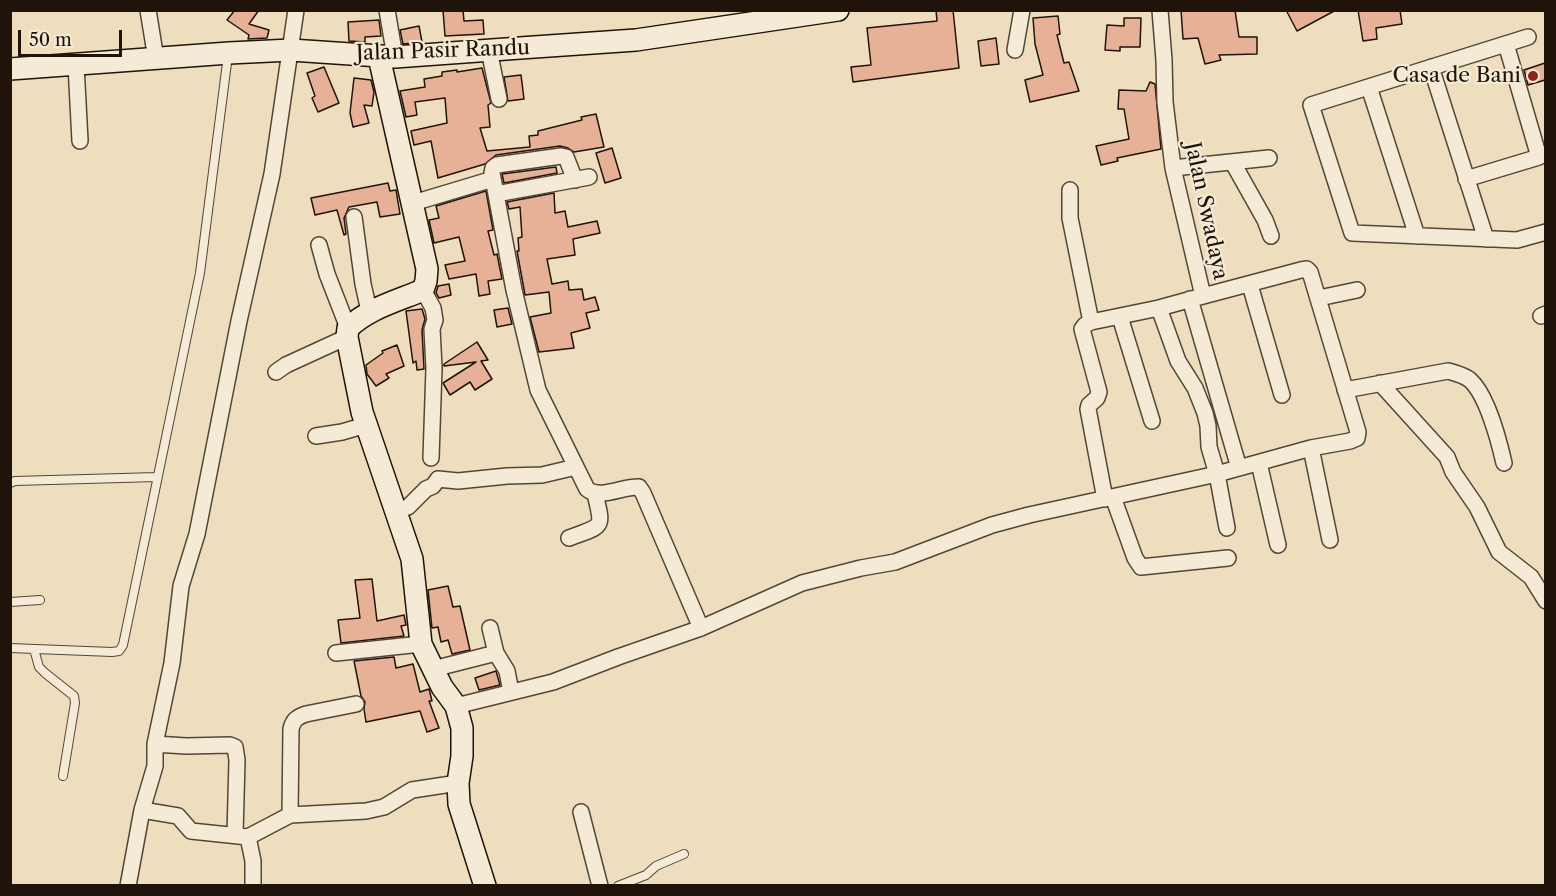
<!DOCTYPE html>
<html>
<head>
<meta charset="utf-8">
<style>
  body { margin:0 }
  #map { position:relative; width:1556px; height:896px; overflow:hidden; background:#eedebe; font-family:"Libre Caslon Text",serif }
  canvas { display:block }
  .frame { position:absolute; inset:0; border:12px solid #20130a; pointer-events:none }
  .scale { position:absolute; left:18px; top:30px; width:104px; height:27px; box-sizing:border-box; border:3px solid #20130a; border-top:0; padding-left:8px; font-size:18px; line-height:21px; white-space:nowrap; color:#20130a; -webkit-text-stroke:4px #f4ead5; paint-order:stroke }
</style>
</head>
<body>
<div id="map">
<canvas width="1556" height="896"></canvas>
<div class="frame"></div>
<div class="scale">50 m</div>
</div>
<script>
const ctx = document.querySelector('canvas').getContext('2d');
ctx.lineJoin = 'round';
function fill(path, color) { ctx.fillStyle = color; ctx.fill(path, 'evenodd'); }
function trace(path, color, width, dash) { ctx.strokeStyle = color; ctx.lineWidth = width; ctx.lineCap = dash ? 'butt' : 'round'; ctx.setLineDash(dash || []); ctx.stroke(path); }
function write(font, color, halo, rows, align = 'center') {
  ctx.font = font + ' "Libre Caslon Text",serif'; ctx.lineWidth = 4.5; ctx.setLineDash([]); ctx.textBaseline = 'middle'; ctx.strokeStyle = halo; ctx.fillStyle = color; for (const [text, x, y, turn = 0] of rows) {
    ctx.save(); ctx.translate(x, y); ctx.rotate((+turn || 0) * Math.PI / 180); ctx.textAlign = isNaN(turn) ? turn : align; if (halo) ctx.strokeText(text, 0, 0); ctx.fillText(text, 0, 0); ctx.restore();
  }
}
const building = new Path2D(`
  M235,10h24l-10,14 20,6 -2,8 -19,1 1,-4 -22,-15z
  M443,10h20l1,11 19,-1 1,14 -39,2z
  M936,10h17l6,58 -106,14 -2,-15 20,-2 -4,-37 70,-7z
  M1181,10h54l4,27h18v17l-38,1 2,5 -16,4 -7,-26 -15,1z
  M1286,10h50l-39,21z
  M1358,10h42l2,14 -26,4 1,11 -14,2z
  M1058,16l2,18 -3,1 7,28 5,-1 10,29 -49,11 -5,-22 18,-5 -8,-31 -2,-26z
  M1124,18h17l-1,29h-20v4l-15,-1 2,-25 17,1z
  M379,20l2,16 -16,1v5l-16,-1 -1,-19z
  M419,26l3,16 -19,2 -3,-14z
  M996,38l3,26 -18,2 -3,-25z
  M1545,63v17l-17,5 -4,-15z
  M324,67l15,36 -21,9 -6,-14 3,-2 -8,-23z
  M482,68l9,35 -3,2 2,22 -10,1 7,23 43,-4 -1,-11 9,-1v-4l44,-11 -1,-3 15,-3 8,33 -30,5 -6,-4 -8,-2 -64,9 -11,9 -47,14 -7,-37 -17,4 -3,-14 36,-8 -2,-25 -30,4 2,13 -11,2 -6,-26 25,-4 -1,-8 18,-3v-4l15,-2v2z
  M521,75l3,24 -16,2 -4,-24z
  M354,78l17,2 3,12 -2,14 -8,-1 5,18 -16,4 -3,-14z
  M1150,82l5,2 6,65 -44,9 1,3 -17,4 -5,-19 33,-7 -5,-30h-6l1,-19 27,1z
  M612,148l9,30 -16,5 -9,-30z
  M556,167l1,6 -53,10 -2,-9z
  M388,183l2,8 6,-1 4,24 -20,3 -3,-15 -28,5 -5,11 2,16 -2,1 -7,-25 -22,5 -4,-17z
  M486,191l7,39 -5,1 6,24 3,-1 5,25 -14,2 2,13 -11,2 -3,-22 -27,5 -4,-14 20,-4 -6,-24 -25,6 -5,-23 10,-2 -3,-12z
  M554,193l1,20 10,-2 3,16 29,-6 3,12 -27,6 2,16 -28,4 5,25 16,-3 1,9 13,-1 2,11 11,-3 4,13 -13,3 4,15 -19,5 3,15 -35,4 -9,-35 21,-4 -2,-21 -24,3 -8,-44h2l-1,-13 4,-1 -2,-30 -11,2 -2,-7z
  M449,284l2,11 -12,3 -3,-5 2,-7z
  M508,308l4,16 -15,3 -3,-17z
  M422,309l3,10 -3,11 2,39 -7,1 -1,-9 -3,2 -7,-52z
  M477,342l11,18 -7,1 11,18 -17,11 -5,-8 -20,13 -7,-12 33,-21 -32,4v-2z
  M397,345l7,21 -18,8 3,4 -13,8 -9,-12 -1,-9 17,-12 -1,-2z
  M372,579l5,42 27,-6 2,10 -5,1 3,10 -63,7 -3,-23 22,-2 -5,-38z
  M448,586l5,21 7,-1 10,44 -18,4 -4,-14 -7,2 -3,-15 -6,1 -4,-38z
  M394,657l2,11 17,-4 7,28 9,-3 3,12h-3l10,27 -12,4 -7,-21 -54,11 -2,-13 1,-7 -4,-6 -7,-35z
  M496,671l4,14 -21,5 -4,-12z`);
const lane = new Path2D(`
  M10,483l5,-2 142,-4
  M10,602l30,-2
  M10,648l102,4 7,-1 4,-6 77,-372 28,-218
  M34,649l5,18 6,6 29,23 1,7 -12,73
  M618,886l28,-11 10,-9 28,-12`);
const street = new Path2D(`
  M148,10l8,49
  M387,10l8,47
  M1528,37l-217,68 41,128 165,7 29,-8
  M489,50l10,49
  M1015,50l7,-40
  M76,65l4,76
  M1431,67l55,172
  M1369,87l48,149
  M1233,163l32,57 6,16
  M1173,168l96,-10
  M1466,179l73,-22 -33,-113
  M575,180l-9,-23 -5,-1 -64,9 -4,3 -1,5 22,117 24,100 49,99c13,11 36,-3 52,-2l4,6 58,135
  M1070,190v28l21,104
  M496,194l93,-17
  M413,203l80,-24
  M354,217l9,67 6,27
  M319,245l8,29 21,54
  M1250,285l32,110
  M423,290l10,18 2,12 -3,9 2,39 -3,90
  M1319,298l38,-8
  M1190,299l49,169
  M1159,308l19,53 17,27 10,25 3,13 1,21 8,27 10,54
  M1541,316l5,-2
  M1120,317l32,104
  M276,372l10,-7 61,-28
  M1380,383l67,74 6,15 24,35 22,45 32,25 15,24
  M1345,390l103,-19c7,2 16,4 22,9 17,15 29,61 34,83
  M316,436l26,-4 24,-7
  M1311,448l19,92
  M1259,463l19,82
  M1113,497l22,61 6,9 87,-9
  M1105,499l-17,-90 1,-4 8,-7 2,-6 -17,-63 3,-4 6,-3 68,-14 44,-12 -30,-128 -8,-66 -1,-42 -4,-50
  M396,511l12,-4 18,-18 7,-3 5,-7 20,2 49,-5 35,-1 34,-8
  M569,538c34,-13 35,-8 26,-44
  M490,628l6,25 11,18 4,21
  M336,653l85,-9
  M433,669l63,-16
  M456,706l97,-24 65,-25 83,-29 101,-45 59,-15 34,-6 97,-37 37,-10 188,-41 94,-26 39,-7 7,-3 1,-6 -48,-160 -3,-3 -6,1 -98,26
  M155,744l31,2 44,-1 5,2 2,13 -2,75
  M142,810l36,6 13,15 57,6 5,24v25
  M581,812l19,74
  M290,815l1,-86c2,-9 6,-12 15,-15l50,-10
  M248,837l42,-22 76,-4 18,-4 28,-17 46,-7
  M128,886l14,-76 13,-44v-22l17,-81 9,-77 16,-52 42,-213 33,-147 24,-164`);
const secondary = new Path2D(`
  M379,57l48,212 -1,12 -3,9c-26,11 -54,18 -75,38l-1,9 15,75 50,147 9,85 21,43 14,19 6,22v28l-4,27 1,21 26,82
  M10,69l219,-16 62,-3 104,7 125,-9 116,-8 202,-30`);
const markers = [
  [1533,76,6,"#8f2418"]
];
const streetNames = [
  ["Jalan Pasir Randu",443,51,-2],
  ["Jalan Swadaya",1206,211,78]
];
const poiNames = [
  ["Casa de Bani",1521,76]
];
fill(building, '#e7b198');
trace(building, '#20130a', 1.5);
trace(lane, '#544637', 10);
trace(street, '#544637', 18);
trace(secondary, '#20130a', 24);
trace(lane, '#f4ead5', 8);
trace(street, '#f4ead5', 15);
trace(secondary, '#f4ead5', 21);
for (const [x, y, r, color] of markers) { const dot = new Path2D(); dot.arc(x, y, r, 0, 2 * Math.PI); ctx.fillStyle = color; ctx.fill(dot); trace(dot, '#f4ead5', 2); }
write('21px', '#20130a', '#f4ead5', streetNames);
write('21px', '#20130a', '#f4ead5', poiNames, 'right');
</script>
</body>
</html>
